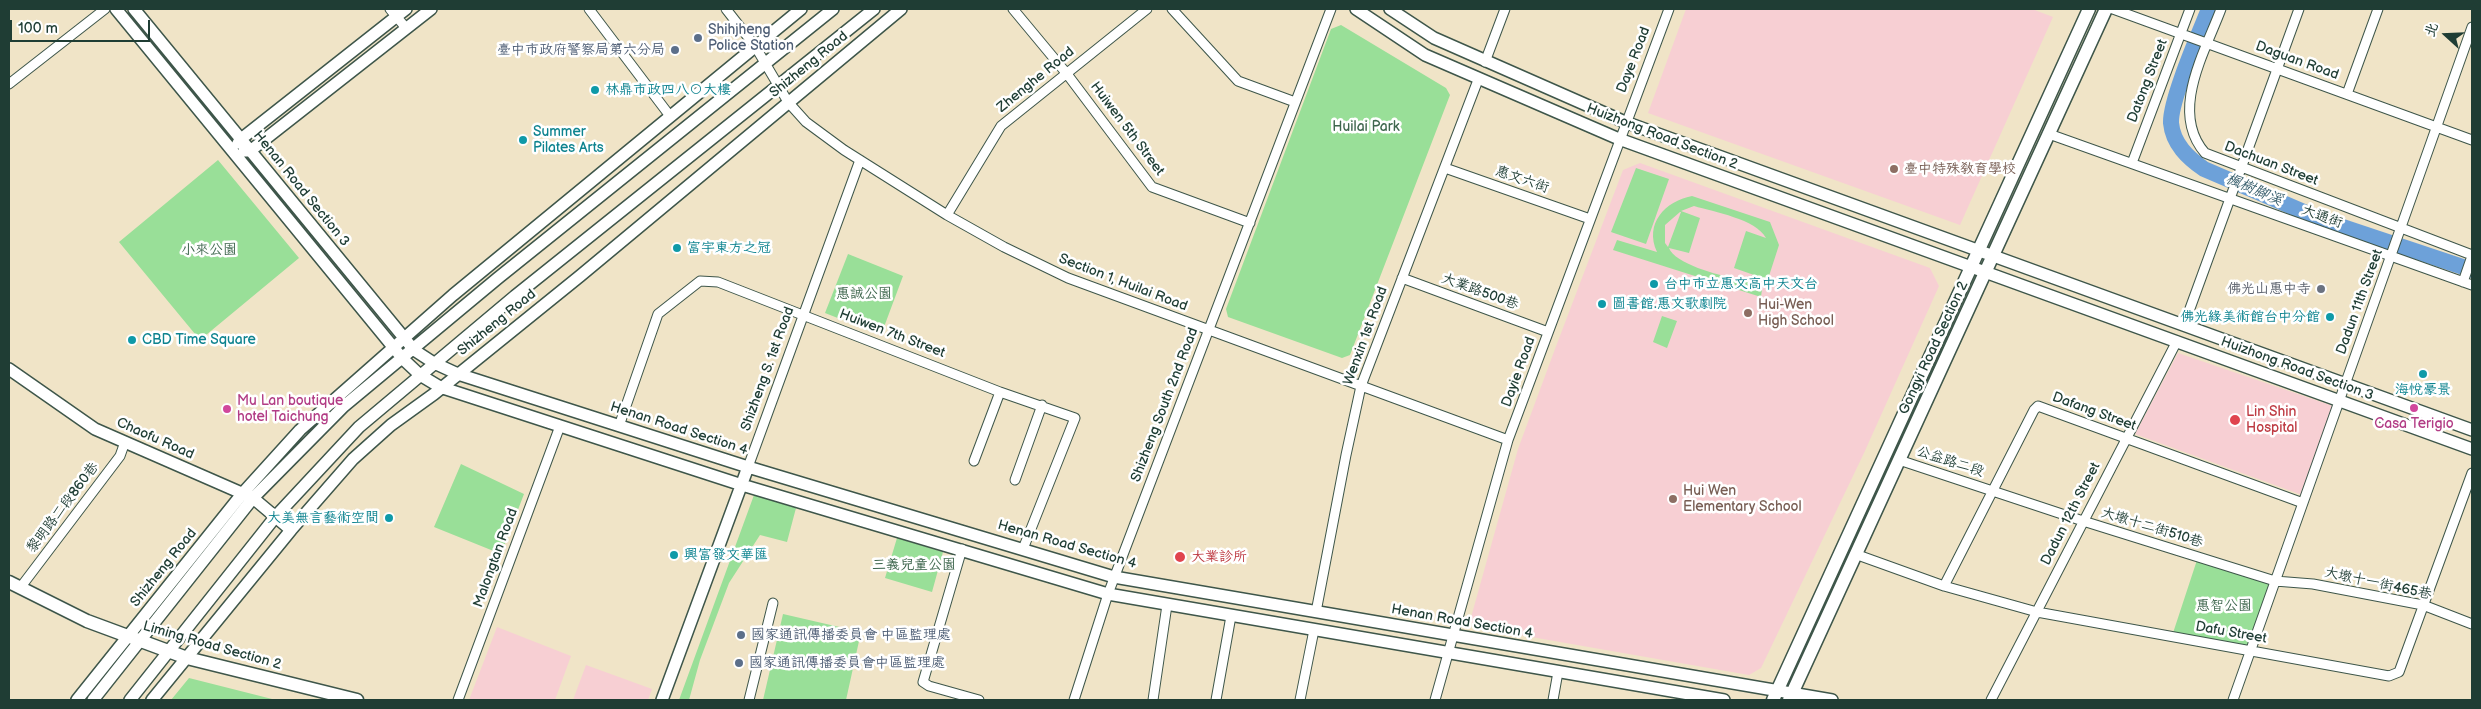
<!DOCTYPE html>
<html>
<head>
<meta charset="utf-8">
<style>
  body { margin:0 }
  #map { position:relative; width:2481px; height:709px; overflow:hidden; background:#f0e4c7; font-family:"Balsamiq Sans","LXGW WenKai TC",sans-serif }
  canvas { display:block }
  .frame { position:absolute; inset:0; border:10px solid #1f3d34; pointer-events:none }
  .north { position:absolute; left:2421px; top:10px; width:50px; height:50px; -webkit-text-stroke:4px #fff; paint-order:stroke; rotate:290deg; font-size:14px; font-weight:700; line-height:20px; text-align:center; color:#1f3d34 }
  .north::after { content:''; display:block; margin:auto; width:18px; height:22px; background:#1f3d34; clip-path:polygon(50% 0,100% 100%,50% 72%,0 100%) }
  .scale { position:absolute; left:10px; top:20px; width:140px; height:22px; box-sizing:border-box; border:2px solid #1f3d34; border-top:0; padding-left:6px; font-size:15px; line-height:18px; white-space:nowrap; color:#1f3d34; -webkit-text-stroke:4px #fff; paint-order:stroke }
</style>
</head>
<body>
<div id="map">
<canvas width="2481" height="709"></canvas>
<div class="frame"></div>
<div class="north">北</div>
<div class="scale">100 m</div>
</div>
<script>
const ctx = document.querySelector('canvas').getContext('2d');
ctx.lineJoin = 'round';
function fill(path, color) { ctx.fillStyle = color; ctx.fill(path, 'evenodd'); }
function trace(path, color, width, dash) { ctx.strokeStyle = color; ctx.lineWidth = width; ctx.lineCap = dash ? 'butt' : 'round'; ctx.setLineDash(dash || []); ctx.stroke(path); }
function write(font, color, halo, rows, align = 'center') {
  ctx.font = font + ' "Balsamiq Sans","LXGW WenKai TC",sans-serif'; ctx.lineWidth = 5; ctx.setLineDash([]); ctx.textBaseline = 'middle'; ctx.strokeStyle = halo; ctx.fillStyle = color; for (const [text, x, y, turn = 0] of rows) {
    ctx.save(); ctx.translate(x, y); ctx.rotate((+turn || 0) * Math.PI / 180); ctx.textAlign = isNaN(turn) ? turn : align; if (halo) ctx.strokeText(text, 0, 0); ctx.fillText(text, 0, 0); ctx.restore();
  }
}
const built = new Path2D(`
  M1686,9h346l21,8 -93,208 -312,-112z
  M1640,163l290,105 9,18 -75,167 -103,215 -12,7 -275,-48 -4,-6 48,-172 37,-100 68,-179z
  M2178,353l155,53 -31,89 -167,-61z
  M497,627l74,29 -16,44h-86z
  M586,665l66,24 -4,11h-75z`);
const green = new Path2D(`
  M1341,25l105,63 4,7 -100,260 -8,3 -114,-41 -2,-8 105,-280z
  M218,160l81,98 -99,82 -81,-98z
  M1636,168l33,11 -23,65 -35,-12z
  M1692,196l78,26 9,23 -10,31 -18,9 11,4 -1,8 -148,-47 4,-10 40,12c-13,-28 8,-51 35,-56zM1694,206c20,6 62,13 72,32l-20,-7 -12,37 20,7c-6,2 -13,4 -19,3 -16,-2 -61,-15 -66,-30l20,5 11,-35 -19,-7zM1680,212h1l-13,35 -3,-4v-18z
  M848,254l55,22 -22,59 -56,-22z
  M1662,316l15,5 -10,27 -14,-6z
  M461,464l63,30 -23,60 -67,-27z
  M754,495l42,13 -9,34 -27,-7 -31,48 -29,77 -11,40h-10z
  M897,538l46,14 -11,40 -47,-14z
  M2198,557l77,24 -25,70 -78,-15z
  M783,614l78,18 -15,68h-83z
  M189,678l87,22h-105z`);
const river = new Path2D(`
  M2209,9c-10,25 -39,91 -38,114 2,21 17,35 33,46l121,52 147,49`);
const minor = new Path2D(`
  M390,9l16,19
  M589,9l81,107
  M726,9l29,37 33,56 18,20 38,28 103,65 57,32 64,31 440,162
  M1013,9l54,65 85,113 98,36
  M1172,9l66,72 57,21
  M2113,9l359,131
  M2221,9c-16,43 -52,103 -16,144l267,102
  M1485,62l20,-53
  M9,84l96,-75
  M2347,94l31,-85
  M2049,134l423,151
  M2132,163l58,-154
  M1445,168l145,51
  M947,215l54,-89 146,-117
  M1402,278l146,54
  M2463,282l9,-26
  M2184,325l115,-316
  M619,426l39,-112 42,-33 18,1 282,110 75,26 -52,131
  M1899,460l184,61 192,60 38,3 110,21 49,19
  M974,461l26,-69
  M748,467l112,-307
  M1015,480l27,-75
  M962,549l-39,133 6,4 50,14
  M1855,554l89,32 93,26 352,64 10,-4 73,-199
  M1944,586l90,-176 4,-4 265,97
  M20,588l100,-132 5,-14
  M1316,612l30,-157 15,-69 117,-306
  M458,700l102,-274
  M749,700l24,-97
  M1074,700l34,-106 223,-585
  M1153,700l14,-95
  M1216,700l15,-84
  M1300,700l14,-70
  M1435,700l73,-260 161,-431
  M1553,700l5,-28
  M1991,700l186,-359
  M2233,700l239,-673`);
const tertiary = new Path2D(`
  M116,9l287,350 17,16 20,12 302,98 366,109 616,106
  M134,9l280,341 20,13 24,11 290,93 366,110 718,123
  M1356,9l69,46 194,84 853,310
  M1390,9l44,29 191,84 847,308
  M238,143l3,-4 165,-130
  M244,151h6l181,-142
  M9,369l86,60 158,69 38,32
  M77,700l165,-206 58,-64 153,-135 348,-286
  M93,700l160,-202 91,-92 154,-128 335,-269
  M130,700l146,-184 83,-89 156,-131 359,-287
  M152,700l139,-170 62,-71 38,-34 43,-31 146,-118 321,-267
  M662,700l86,-233`);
const secondary = new Path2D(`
  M9,582l78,39 100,37 170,42
  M1773,700l316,-691
  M1789,700l317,-691`);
const markers = [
  [698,38,5,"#5c6f8a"],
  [675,50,5,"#5c6f8a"],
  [595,90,5,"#0f9aa8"],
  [523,140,5,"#0f9aa8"],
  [1894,169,5,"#8d6e63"],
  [677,248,5,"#0f9aa8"],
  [1654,284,5,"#0f9aa8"],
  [2321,289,5,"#6b7280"],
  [1602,304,5,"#0f9aa8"],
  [1748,313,5,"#8d6e63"],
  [2330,317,5,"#0f9aa8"],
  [132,340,5,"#0f9aa8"],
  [2423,374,5,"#0f9aa8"],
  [2414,408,5,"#d1479c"],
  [227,409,5,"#d1479c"],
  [2235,420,6,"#e0444e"],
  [1673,499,5,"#8d6e63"],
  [389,518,5,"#0f9aa8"],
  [674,555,5,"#0f9aa8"],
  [1180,557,6,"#e0444e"],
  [741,635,5,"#5c6f8a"],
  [739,663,5,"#5c6f8a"]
];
const serviceNames = [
  ["Shihjheng",708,30],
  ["Police Station",708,46],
  ["臺中市政府警察局第六分局",665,50,"right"],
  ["國家通訊傳播委員會 中區監理處",751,635],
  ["國家通訊傳播委員會中區監理處",749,663]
];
const streetNames = [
  ["Daye Road",1634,60,-69],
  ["Daguan Road",2297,61,20],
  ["Shizheng Road",809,65,-39],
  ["Zhenghe Road",1036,80,-39],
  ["Datong Street",2148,81,-69],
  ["Huiwen 5th Street",1127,129,53],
  ["Huizhong Road Section 2",1662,137,21],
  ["Dachuan Street",2271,164,21],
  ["惠文六街",1522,180,19],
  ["Henan Road Section 3",301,189,51],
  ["大通街",2322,217,20],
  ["Section 1, Huilai Road",1123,283,21],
  ["大業路500巷",1480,292,20],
  ["Dadun 11th Street",2360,302,-70],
  ["Shizheng Road",497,323,-39],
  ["Huiwen 7th Street",892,334,21],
  ["Wenxin 1st Road",1366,336,-70],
  ["Gongyi Road Section 2",1934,348,-65],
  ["Shizheng S. 1st Road",768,369,-70],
  ["Huizhong Road Section 3",2297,369,20],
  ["Dayie Road",1519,372,-70],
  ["Shizheng South 2nd Road",1165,405,-69],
  ["Dafang Street",2094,412,20],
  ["Henan Road Section 4",679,429,18],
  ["Chaofu Road",155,439,24],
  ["公益路二段",1950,462,18],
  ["黎明路二段860巷",63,508,-53],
  ["Dadun 12th Street",2071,514,-63],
  ["大墩十二街510巷",2152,528,17],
  ["Henan Road Section 4",1067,545,16],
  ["Malongtan Road",496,558,-70],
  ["Shizheng Road",164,568,-51],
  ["大墩十一街465巷",2378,584,12],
  ["Henan Road Section 4",1462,622,10],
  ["Dafu Street",2231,633,10],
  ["Liming Road Section 2",212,646,16]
];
const cultureNames = [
  ["林鼎市政四八〇大樓",605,90],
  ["Summer",533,132],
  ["Pilates Arts",533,148],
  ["富宇東方之冠",687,248],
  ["台中市立惠文高中天文台",1664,284],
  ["圖書館.惠文歌劇院",1612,304],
  ["佛光緣美術館台中分館",2320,317,"right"],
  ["CBD Time Square",142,340],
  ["海悅豪景",2423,390,"center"],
  ["大美無言藝術空間",379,518,"right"],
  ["興富發文華匯",684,555]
];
const parkNames = [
  ["Huilai Park",1366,127],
  ["小來公園",209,250],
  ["惠誠公園",864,294],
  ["三義兒童公園",914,565],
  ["惠智公園",2224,606]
];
const educationNames = [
  ["臺中特殊教育學校",1904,169],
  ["Hui-Wen",1758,305],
  ["High School",1758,321],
  ["Hui Wen",1683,491],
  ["Elementary School",1683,507]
];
const worshipNames = [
  ["佛光山惠中寺",2311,289]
];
const hotelNames = [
  ["Mu Lan boutique",237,401],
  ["hotel Taichung",237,417],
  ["Casa Terigio",2414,424,"center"]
];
const healthNames = [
  ["Lin Shin",2246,412],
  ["Hospital",2246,428],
  ["大業診所",1191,557]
];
const waterNames = [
  ["楓樹腳溪",2254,190,23]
];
fill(built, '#f7cfd3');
fill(green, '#99df98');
trace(river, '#6da1d9', 16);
trace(minor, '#3e564a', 11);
trace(tertiary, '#3e564a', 14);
trace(secondary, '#3e564a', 15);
trace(minor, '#fff', 9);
trace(tertiary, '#fff', 11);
trace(secondary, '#fff', 12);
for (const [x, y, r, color] of markers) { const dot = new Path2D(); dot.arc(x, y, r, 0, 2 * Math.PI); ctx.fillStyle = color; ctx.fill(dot); trace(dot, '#fff', 2); }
write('14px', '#4e5e75', '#fff', serviceNames, 'left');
write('14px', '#1f3d34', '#fff', streetNames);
write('14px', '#0d838f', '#fff', cultureNames, 'left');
write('14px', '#3e664d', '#fff', parkNames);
write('14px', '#785e54', '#fff', educationNames, 'left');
write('14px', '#5b616d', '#fff', worshipNames, 'right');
write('14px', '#b23c85', '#fff', hotelNames, 'left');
write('14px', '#be3a42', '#fff', healthNames, 'left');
write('italic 15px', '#3a606e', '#fff', waterNames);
</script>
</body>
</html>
